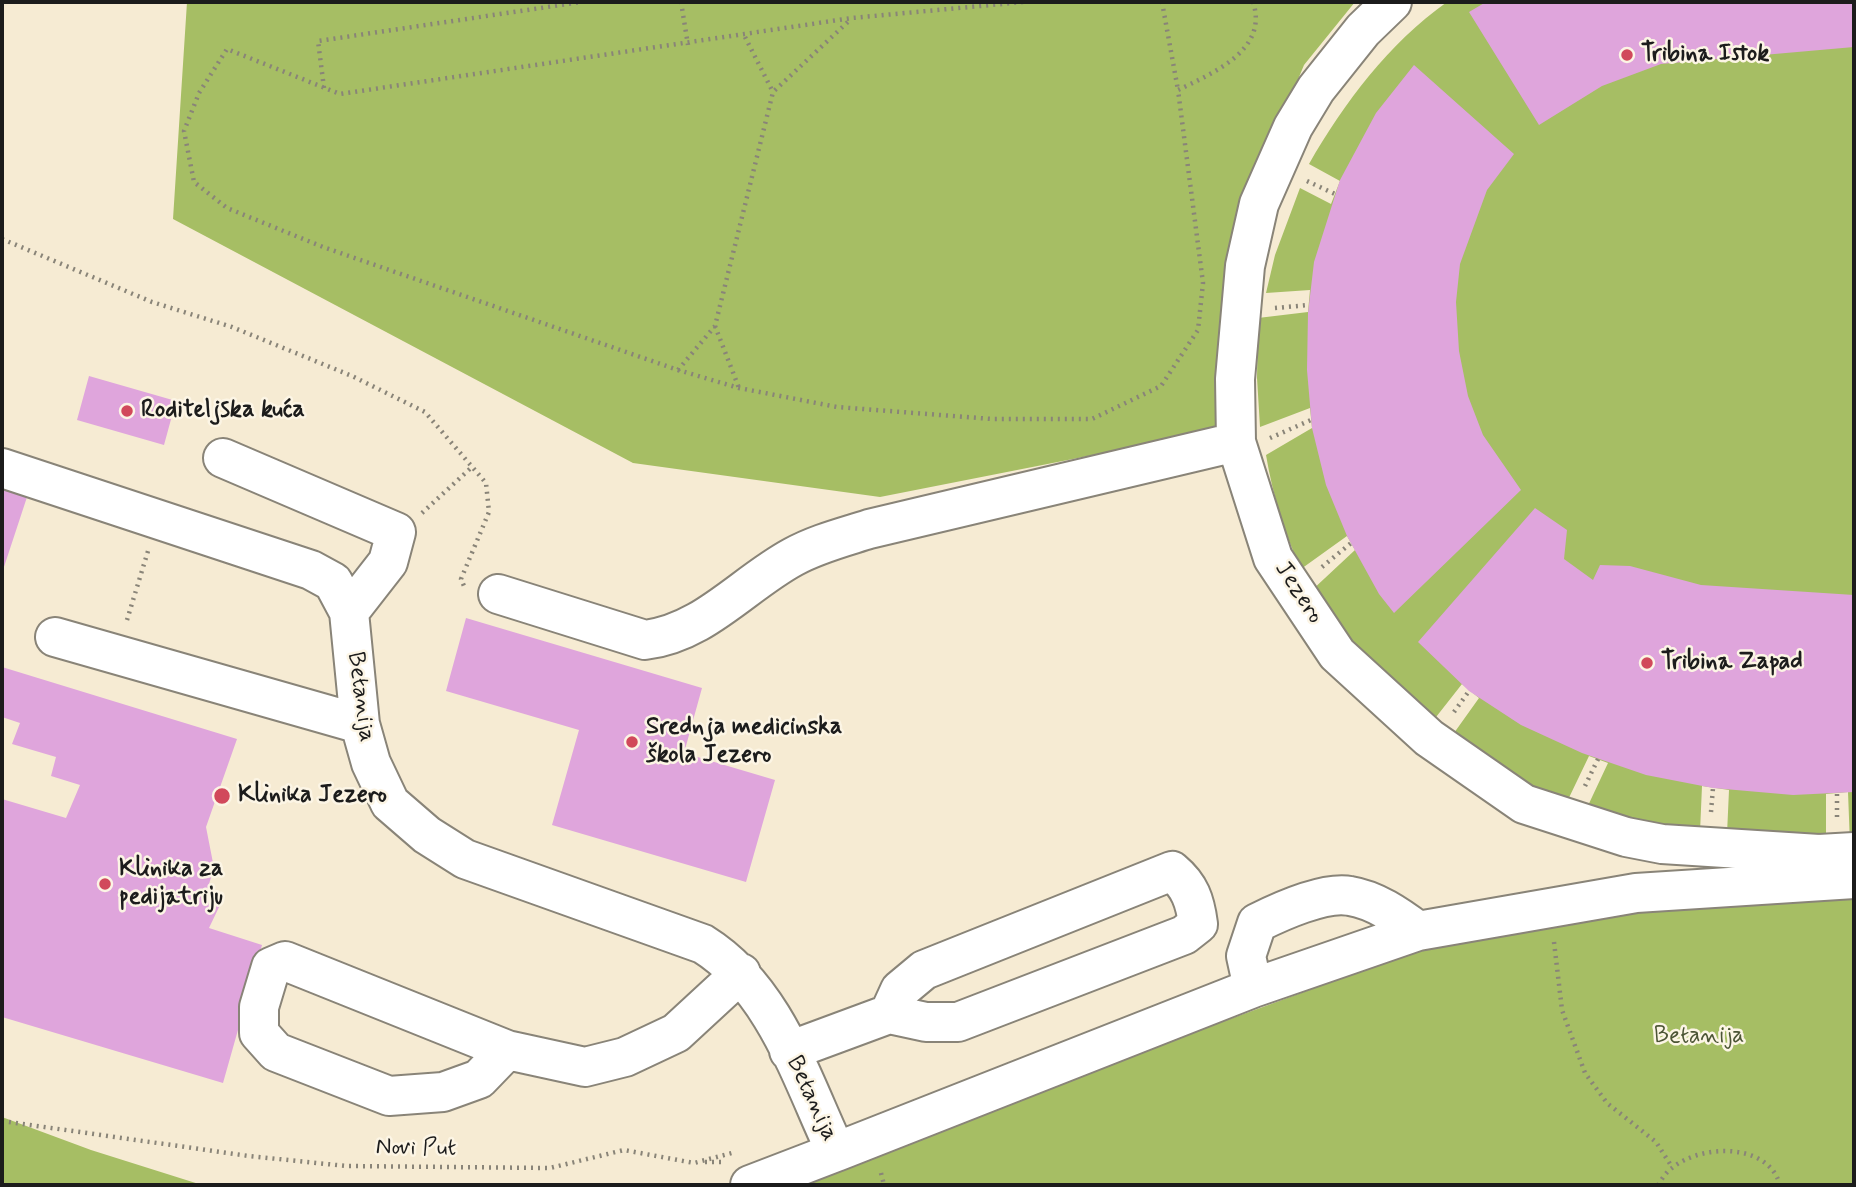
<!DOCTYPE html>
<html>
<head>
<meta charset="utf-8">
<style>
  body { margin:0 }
  #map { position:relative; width:1856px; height:1187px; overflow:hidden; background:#f6ebd3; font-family:Mynerve,sans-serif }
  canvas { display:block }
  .frame { position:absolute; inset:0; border:4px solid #1c1c1c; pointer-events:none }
</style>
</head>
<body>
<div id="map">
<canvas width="1856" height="1187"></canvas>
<div class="frame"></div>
</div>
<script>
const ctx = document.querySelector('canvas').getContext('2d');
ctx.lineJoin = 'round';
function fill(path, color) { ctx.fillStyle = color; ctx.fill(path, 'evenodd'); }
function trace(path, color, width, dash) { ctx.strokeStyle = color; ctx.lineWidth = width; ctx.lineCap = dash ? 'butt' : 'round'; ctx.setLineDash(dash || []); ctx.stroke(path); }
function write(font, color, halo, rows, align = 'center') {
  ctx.font = font + ' Mynerve,sans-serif'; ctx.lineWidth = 5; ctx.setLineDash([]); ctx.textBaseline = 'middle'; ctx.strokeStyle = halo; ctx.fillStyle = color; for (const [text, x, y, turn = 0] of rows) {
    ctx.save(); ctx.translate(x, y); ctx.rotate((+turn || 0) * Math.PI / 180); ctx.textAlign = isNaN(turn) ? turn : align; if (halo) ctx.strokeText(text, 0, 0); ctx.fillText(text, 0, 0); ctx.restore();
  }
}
const green = new Path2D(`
  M187,2h1168l-51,63 -64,154 -25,212 -335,66 -247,-34 -460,-244z
  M1447,2h407v842h-4l-2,-52 -22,2v45l-99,-5 2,-44 -27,-4 -2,46 -115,-20 23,-49 -19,-7 -24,50 -116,-66 30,-42 -17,-14 -33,42 -38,-34 -81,-100 45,-42 -8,-14 -46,33c-17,-37 -28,-73 -35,-114l46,-27 -2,-20 -50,19 -3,-49 1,-60 50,-6 2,-22 -44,3 9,-38 25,-67 31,16 9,-23 -31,-17c35,-61 80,-121 138,-162z
  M1854,875v310h-1078l774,-283z
  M2,1117l89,33 111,35h-200z`);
const building = new Path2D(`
  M1486,2h368v45l-193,17 -59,22 -63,39 -70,-113z
  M1414,65l100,89 -27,36 -27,74 -4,38 3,49 9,45 15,39 38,55 -127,123 -15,-19 -32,-58 -21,-51 -14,-57 -5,-58 1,-57 6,-51 26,-82 36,-67z
  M89,376l87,25 -12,44 -87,-25z
  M2,484l26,10 -26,79z
  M1535,508l32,22 -3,29 29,21 7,-15 30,1 71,19 153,10v197l-61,3 -80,-7 -67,-13 -64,-22 -61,-28 -52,-34 -51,-49z
  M466,618l236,70 -18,65 91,27 -29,102 -194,-57 27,-95 -133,-39z
  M2,667l235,72 -31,88 8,41 -10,32 16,5 -11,23 53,17 -39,138 -221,-66v-218l64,19 14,-33 -29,-9 5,-19 -44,-13 8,-21 -18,-6z`);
const path = new Path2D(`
  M681,2l7,43
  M1023,2l-171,16 -512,76 -113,-45 -28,44 -15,38 10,51 33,26 96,39 355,123 61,18 98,19 155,12h100l69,-33 37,-56 5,-47 -25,-193c35,-17 91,-40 75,-88
  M1162,2l16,88
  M745,37l28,55
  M324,88l-6,-47 263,-39
  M1307,181l28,13
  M2,239l150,63 80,25 120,49 73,36 61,71 3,29 -28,67 3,7
  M1275,308l34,-3
  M715,326l24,62
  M678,370l37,-44 58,-234 78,-73
  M1270,438l41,-18
  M422,513l51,-47
  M1322,567l29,-24
  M127,620l21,-69
  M1454,712l15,-21
  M1585,786l13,-27
  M1711,812l2,-24
  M1837,817v-24
  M1554,942l8,68 23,63 22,30 49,39 16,25
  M2,1121l247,35 97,10 204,2 74,-18 70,13 38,-10
  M705,1162h19
  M881,1173l3,12
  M1658,1185c4,-6 8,-13 14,-17 29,-24 96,-26 108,17`);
const minor = new Path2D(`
  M1392,2l-29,28 -47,59 -23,38 -34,77 -14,62 -10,113 1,63 37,116 64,96 92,84 95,66 102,33 36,7 157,10 35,-2
  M223,458l173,74 -8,30 -39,50
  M2,468l309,102 22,12 16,30 11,112 11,39 19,40 37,32 38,24 238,85c72,45 98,134 133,208l417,-164 165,-57 218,-38 218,-14
  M498,594l147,46c59,-7 98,-56 148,-83 23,-13 51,-20 76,-28l367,-87
  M55,637l305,87
  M1253,988l-7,-32 11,-33c22,-11 68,-32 93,-27 25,4 48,20 68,35
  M507,1050l-28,29 -36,13 -54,4 -113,-44 -17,-19v-26l12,-40 14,-6 222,89 78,17 40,-10 51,-24 65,-60
  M789,1051l100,-37 37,8h32l226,-87 14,-11c-3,-23 -8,-38 -26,-53l-248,99 -24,20 -11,24
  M750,1185l86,-33`);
const markers = [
  [1627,55,7,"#d1495b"],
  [127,411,7,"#d1495b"],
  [1647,663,7,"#d1495b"],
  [632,742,7,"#d1495b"],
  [222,796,9,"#d1495b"],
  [105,884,7,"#d1495b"]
];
const poiNames = [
  ["Tribina Istok",1641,55],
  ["Roditeljska kuća",141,411],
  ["Tribina Zapad",1661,663],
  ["Srednja medicinska",646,728],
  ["škola Jezero",646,756],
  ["Klinika Jezero",238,796],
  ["Klinika za",119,870],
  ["pedijatriju",119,898]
];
const streetNames = [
  ["Jezero",1298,593,57],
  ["Betanija",360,697,82],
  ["Betanija",811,1099,65],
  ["Novi Put",416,1149,1]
];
const parkNames = [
  ["Betanija",1699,1037]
];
fill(green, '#a6be64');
fill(building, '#dfa5dc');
trace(minor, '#898478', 42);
trace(path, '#898478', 4.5, [2, 5]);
trace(minor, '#fff', 38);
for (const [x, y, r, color] of markers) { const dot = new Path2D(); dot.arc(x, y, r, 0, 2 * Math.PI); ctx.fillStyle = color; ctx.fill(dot); trace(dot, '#fcf5e5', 2.5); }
write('bold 24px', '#1c1c1c', '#fcf5e5', poiNames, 'left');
write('24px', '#1c1c1c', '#fcf5e5', streetNames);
write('24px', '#4c5535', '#fcf5e5', parkNames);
</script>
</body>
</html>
